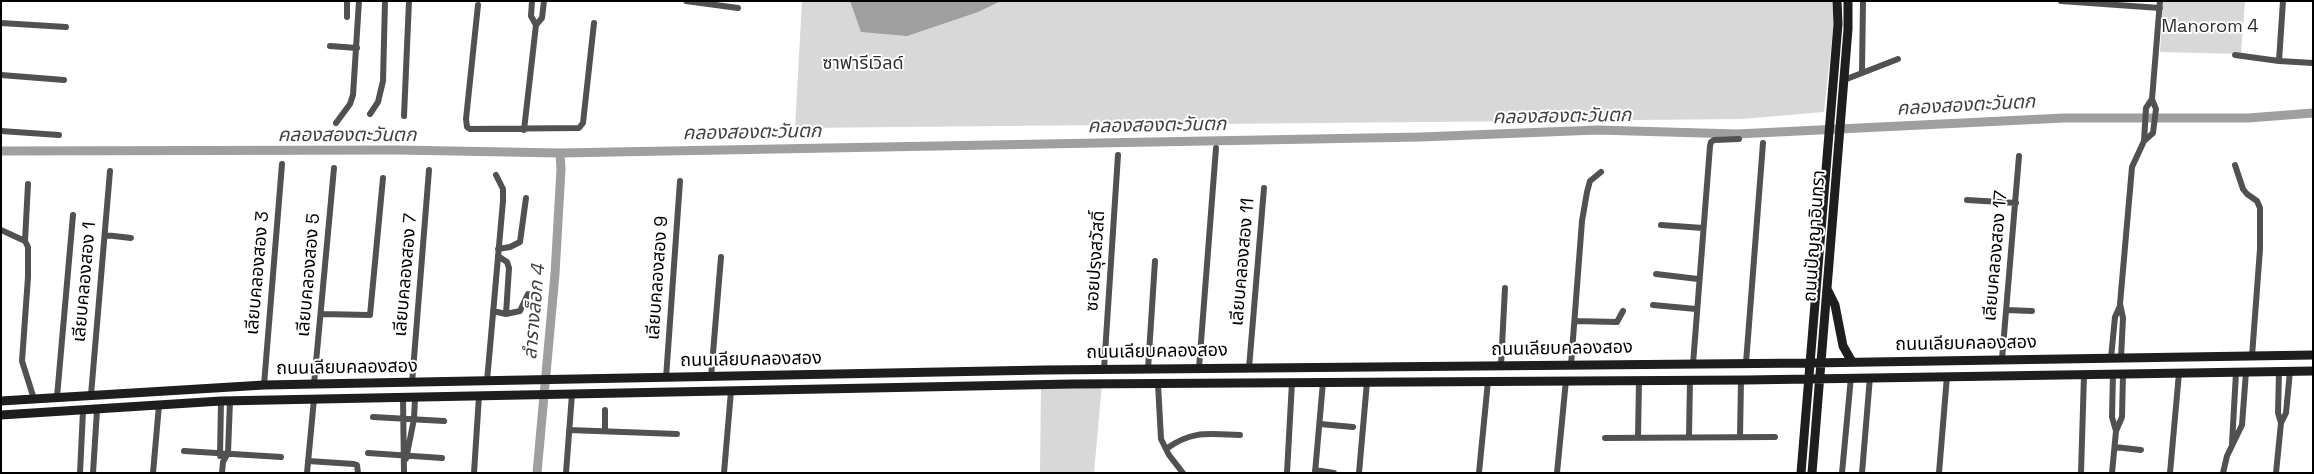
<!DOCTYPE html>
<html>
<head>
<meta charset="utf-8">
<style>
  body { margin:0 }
  #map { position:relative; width:2314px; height:474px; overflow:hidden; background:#fff; font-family:"Space Grotesk",sans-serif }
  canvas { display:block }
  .frame { position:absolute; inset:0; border:2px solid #000; pointer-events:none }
</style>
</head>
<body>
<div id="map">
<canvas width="2314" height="474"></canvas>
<div class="frame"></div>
</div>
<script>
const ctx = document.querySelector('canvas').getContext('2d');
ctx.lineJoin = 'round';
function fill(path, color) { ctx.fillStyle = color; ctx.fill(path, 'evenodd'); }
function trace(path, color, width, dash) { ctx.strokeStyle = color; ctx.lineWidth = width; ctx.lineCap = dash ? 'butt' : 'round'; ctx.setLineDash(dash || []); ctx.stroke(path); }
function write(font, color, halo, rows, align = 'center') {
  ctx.font = font + ' "Space Grotesk","Noto Sans Thai",sans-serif'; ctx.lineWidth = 4; ctx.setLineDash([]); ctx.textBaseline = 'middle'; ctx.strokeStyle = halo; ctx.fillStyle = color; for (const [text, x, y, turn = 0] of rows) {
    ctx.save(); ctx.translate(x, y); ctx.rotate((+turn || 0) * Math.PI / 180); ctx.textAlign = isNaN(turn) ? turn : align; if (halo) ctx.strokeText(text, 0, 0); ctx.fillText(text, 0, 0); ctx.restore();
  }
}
const green = new Path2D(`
  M802,1h1030l2,19 -10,92 -82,7 -947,9z
  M2163,1h82l-4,53 -81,-2z
  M1102,384l-8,89h-54l1,-88z`);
const water = new Path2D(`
  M850,1h151l-23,11 -71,24 -46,-4z`);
const canal = new Path2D(`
  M1,151l397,-1 162,3 861,-16 176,-7 140,4 327,-16h184l65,-5
  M537,473l18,-199 6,-105 -1,-16`);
const street = new Path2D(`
  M347,1v16
  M532,1l-1,15 5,9
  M686,1l52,7
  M2061,1l99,7
  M478,5l-12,114 1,8 3,2 109,-1 4,-5 11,-100
  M1,23l65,4
  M330,46l27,2
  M2235,55l44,6 34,2
  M2279,61l4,-60
  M1862,71l1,-70
  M1,75l63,5
  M1844,80l54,-21
  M370,114l8,-12 5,-21 2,-80
  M404,116l5,-115
  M336,123l14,-19 3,-9 6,-94
  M524,130l12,-105 6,-7 2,-17
  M1,131l58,4
  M2144,141l2,-33 6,-9
  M2235,165l8,24 4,5 10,7 3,7v41l-8,107
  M1967,200l49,3
  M1661,225l42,3
  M1,230l24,11 3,6v30l-6,84 12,38
  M105,235l26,3
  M25,241l3,-57
  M498,249l12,-2 10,-5 6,-44
  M1656,274l42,5
  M1653,305l43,4
  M2006,310l26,1
  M493,311l13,3 3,-46 -2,-6 -9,-6
  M321,314l49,1 13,-137
  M506,314l14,-3 8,-17
  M1575,321l42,1 6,-11
  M2111,358l4,-41 5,-11
  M2121,358l2,-40 -3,-14 12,-137 12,-26 9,-8 3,-24 -4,-10 8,-98
  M2002,359l17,-203
  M1746,363l17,-220
  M1693,364l17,-218 1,-4 3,-2 25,-1
  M1501,365l4,-77
  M1571,365l11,-144 5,-29 3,-11 11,-9
  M1199,368l17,-220
  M1249,368l15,-180
  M1104,369l14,-214
  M1148,369l7,-108
  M2279,372l-1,41 3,10
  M2113,374l-1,43 4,14
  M711,377l10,-120
  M666,378l14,-197
  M487,381l16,-180v-12l-7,-14
  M412,383l17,-213
  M314,384l20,-216
  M1158,384l3,55 8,16 14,18
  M264,385l18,-221
  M91,395l19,-224
  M57,397l16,-182
  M403,398l1,75
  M373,417l71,4
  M1320,424l33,3
  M569,430l108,4
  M605,431v-21
  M1689,437l1,-57
  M1740,437l1,-57
  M1605,438l170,-1
  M1638,438l1,-58
  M2232,443l4,-70
  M2115,447l26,3
  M1166,449c26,-19 43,-15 74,-14
  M184,451l97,6
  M368,453l74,5
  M220,456l1,-55
  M406,459l8,-40 1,-21
  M308,461l46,3 3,1 1,8
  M1315,470l19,3
  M80,473l3,-62
  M93,473l4,-63
  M153,473l6,-68
  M222,473l1,-11 5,-9 2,-52
  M307,473l7,-74
  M474,473l5,-77
  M566,473l6,-79
  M724,473l7,-82
  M1287,473l5,-91
  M1315,473l8,-91
  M1359,473l8,-91
  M1479,473l9,-92
  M1557,473l9,-93
  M1842,473l9,-96
  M1862,473l8,-96
  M1939,473l8,-97
  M2081,473l3,-98
  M2112,473l4,-42 6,-14 1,-43
  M2170,473l9,-100
  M2223,473l4,-17 15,-31 4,-53
  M2276,473l5,-50 5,-10 4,-42`);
const secondary = new Path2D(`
  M1827,289l8,16 8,41 9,16
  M1,401l263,-16 780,-15 766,-7 503,-8
  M1,415l220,-14 851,-17 674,-4 567,-9
  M1801,473l37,-449 -1,-23
  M1812,473l36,-444v-28`);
const parkNames = [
  ["Manorom 4",2210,27],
  ["ซาฟารีเวิลด์",863,64]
];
const streetNames = [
  ["ถนนปัญญาอินทรา",1815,236,-86],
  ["เลียบคลองสอง 17",1996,256,-85],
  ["ซอยปรุงสวัสดิ์",1096,261,-86],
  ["เลียบคลองสอง 11",1243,262,-85],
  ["เลียบคลองสอง 3",258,273,-85],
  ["เลียบคลองสอง 5",309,275,-85],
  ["เลียบคลองสอง 7",406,275,-85],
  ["เลียบคลองสอง 9",658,278,-86],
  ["เลียบคลองสอง 1",85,282,-85],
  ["ถนนเลียบคลองสอง",1966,344,-1],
  ["ถนนเลียบคลองสอง",1562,349,-1],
  ["ถนนเลียบคลองสอง",1157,352,-1],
  ["ถนนเลียบคลองสอง",751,360,-1],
  ["ถนนเลียบคลองสอง",347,368,-1]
];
const waterNames = [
  ["คลองสองตะวันตก",1966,106,-3],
  ["คลองสองตะวันตก",1562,117,-1],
  ["คลองสองตะวันตก",1157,126,-1],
  ["คลองสองตะวันตก",752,133,-1],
  ["คลองสองตะวันตก",347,136],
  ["ลำรางล็อก 4",535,312,-85]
];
fill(green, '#d8d8d8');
fill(water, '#9f9f9f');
trace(canal, '#9f9f9f', 9);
trace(street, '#515151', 6);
trace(secondary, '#1e1e1e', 9);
write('18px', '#2f2f2f', '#fff', parkNames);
write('18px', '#000', '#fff', streetNames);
write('italic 19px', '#404040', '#fff', waterNames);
</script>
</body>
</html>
